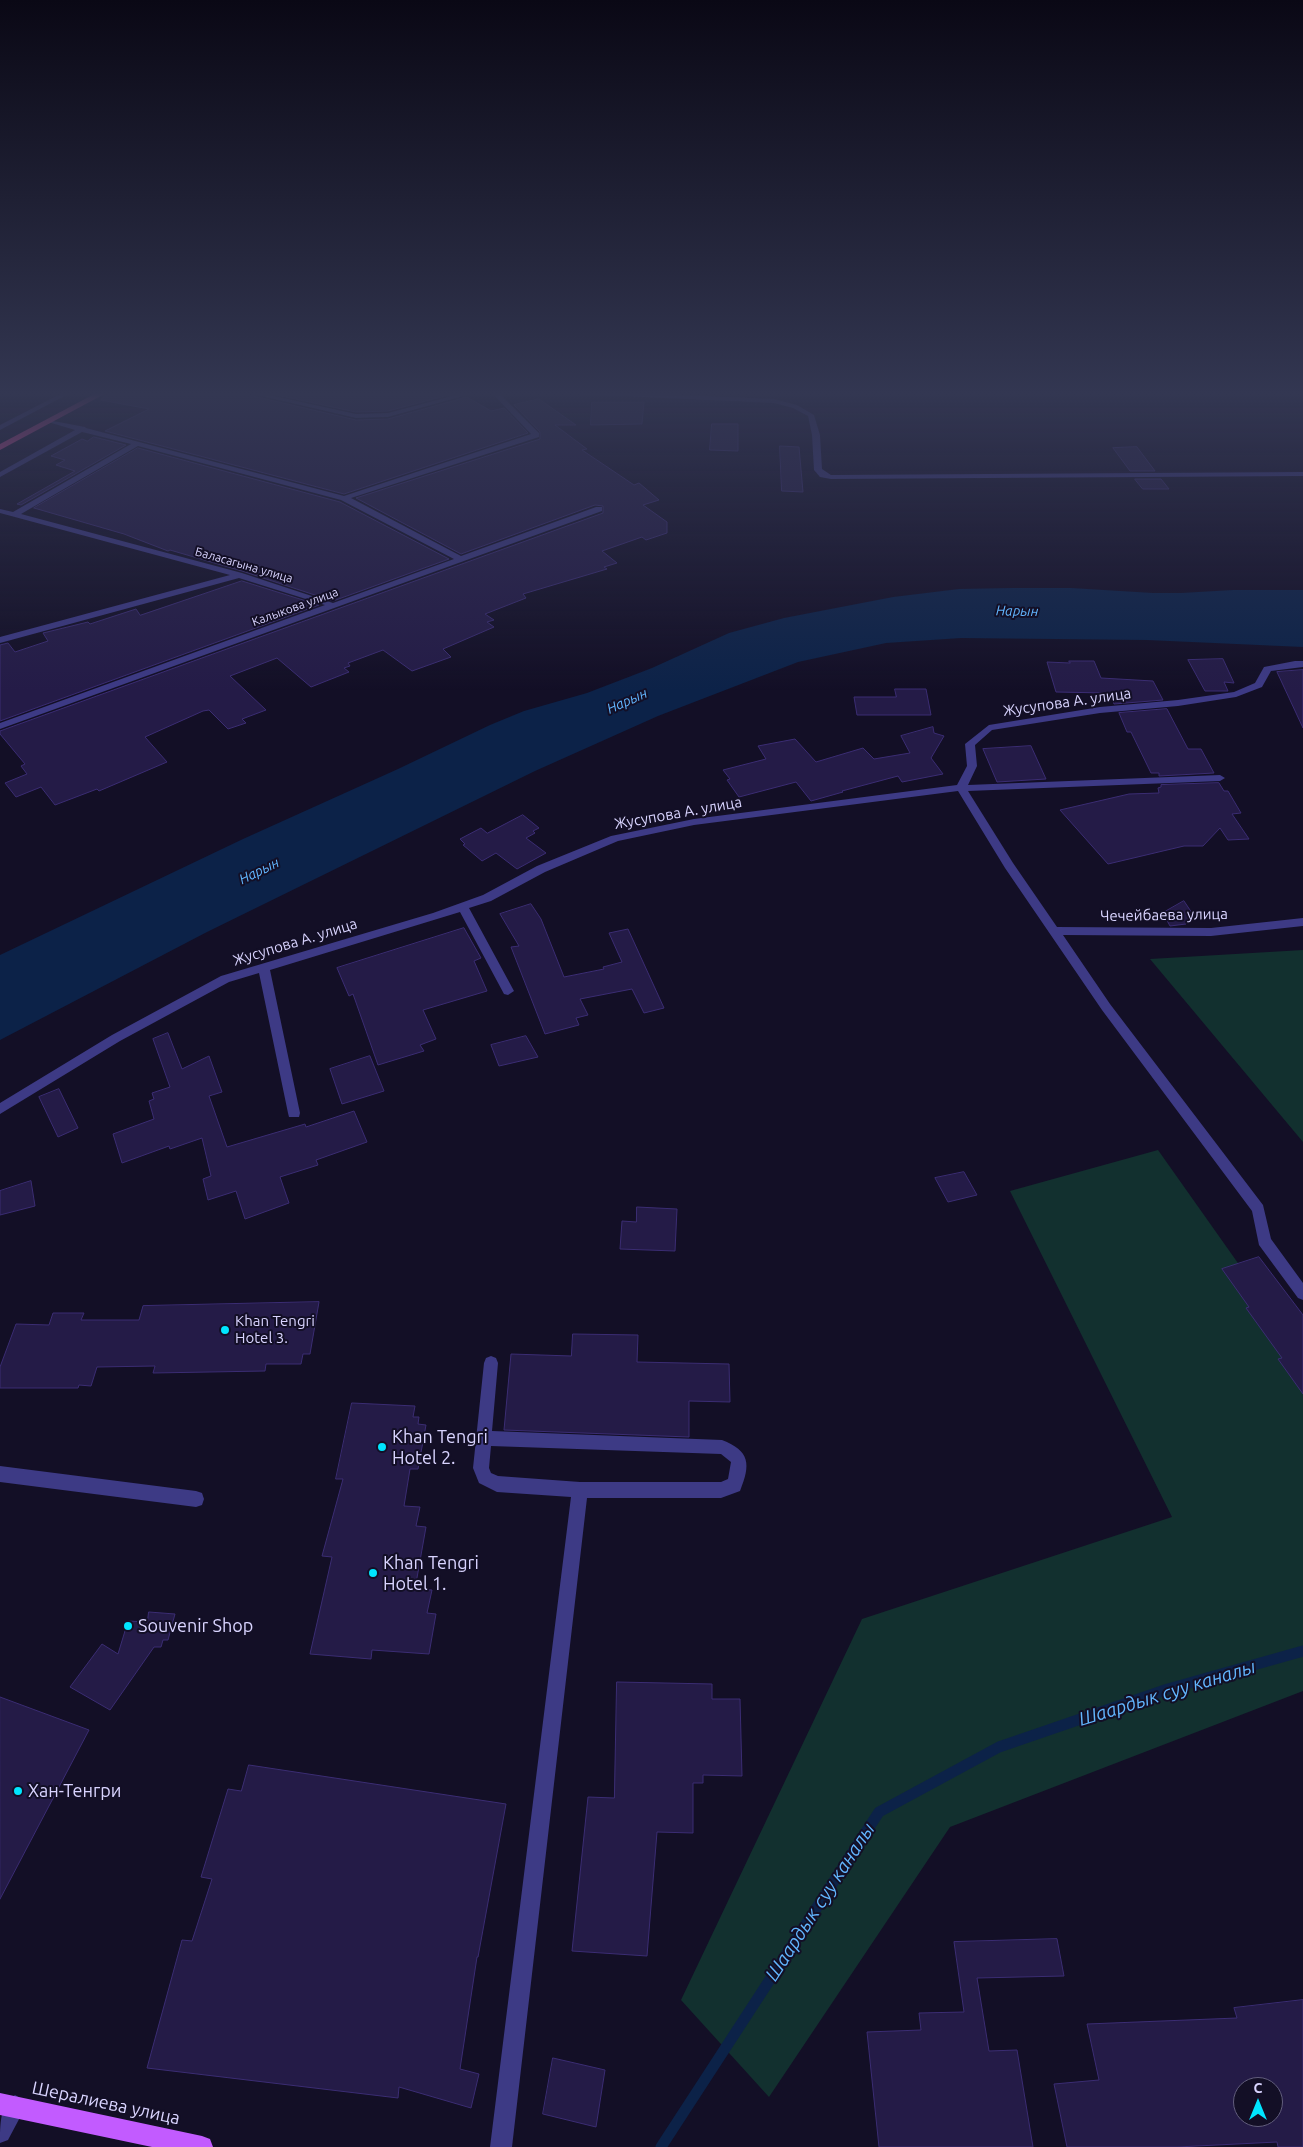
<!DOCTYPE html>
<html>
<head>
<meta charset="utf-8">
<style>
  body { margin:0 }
  #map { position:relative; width:1303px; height:2147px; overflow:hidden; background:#130f26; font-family:Ubuntu,sans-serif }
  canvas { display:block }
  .north { position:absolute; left:1233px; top:2077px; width:50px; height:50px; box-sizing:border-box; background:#130f26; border:1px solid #625e7d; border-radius:50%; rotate:0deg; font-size:14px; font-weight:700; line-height:20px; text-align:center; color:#d9d4ff }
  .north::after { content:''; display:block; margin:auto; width:18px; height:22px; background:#00e5ff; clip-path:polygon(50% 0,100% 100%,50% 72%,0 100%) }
</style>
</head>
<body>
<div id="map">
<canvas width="1303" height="2147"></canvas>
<div class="north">С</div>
</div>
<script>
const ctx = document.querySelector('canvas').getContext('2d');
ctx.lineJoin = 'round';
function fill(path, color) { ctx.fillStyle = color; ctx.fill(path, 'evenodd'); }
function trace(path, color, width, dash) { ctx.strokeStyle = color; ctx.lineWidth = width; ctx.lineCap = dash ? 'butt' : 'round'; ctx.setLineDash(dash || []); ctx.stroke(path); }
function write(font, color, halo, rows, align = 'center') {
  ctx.font = font + ' Ubuntu,sans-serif'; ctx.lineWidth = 4; ctx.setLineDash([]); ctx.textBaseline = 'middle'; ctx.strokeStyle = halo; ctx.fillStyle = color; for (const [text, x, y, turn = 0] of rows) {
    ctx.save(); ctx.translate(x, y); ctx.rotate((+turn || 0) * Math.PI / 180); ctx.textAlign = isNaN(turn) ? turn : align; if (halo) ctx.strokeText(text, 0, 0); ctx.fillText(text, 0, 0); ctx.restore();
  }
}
const green = new Path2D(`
  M1303,950v192l-153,-183z
  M1158,1150l99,140 46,69v332l-353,136 -181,270 -88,-97 181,-381 310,-102 -162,-326z`);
const water = new Path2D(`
  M1012,588h59l82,5h28l52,-3h70v57l-156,-7 -186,-2 -75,5 -88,19 -140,54 -123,55 -328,161 -207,108v-85l243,-116 155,-70 92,-44 34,-14 63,-18 65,-25 77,-35 55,-15 109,-21 66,-8z`);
const stream = new Path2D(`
  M661,2147l218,-335 120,-65 169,-58 135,-38`);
const building = new Path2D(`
  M112,391h126l2,2 116,27 32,-1 79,-22 24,14 13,-3 24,25 -184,61 -239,-63 44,-22 -48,-9z
  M259,391h199l2,1 -72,19 -32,1z
  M539,399l37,26h-21l32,24 -5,1 52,35 5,-2 20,17 -16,5 24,17v11l-21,7 -4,-3 -40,14 15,12 -13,4 3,2 -84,25 3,4 -41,16 9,6 -7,2 7,5 -51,22 8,8 -39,14 -29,-21 -35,13 2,3 -6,2 5,4 -38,15 -34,-29 -47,18 36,34 -24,9 4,4 -18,6 -19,-19 -6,1 -58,26 22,25 -68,29 -2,-2 -42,16 -14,-18 -25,10 -11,-14 22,-9 -6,-8 4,-2 -25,-30v-3l603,-218v-7l-8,-1 -134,49 -105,-56 184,-59v-7l-26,-27z
  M592,402h52l-2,22 -51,1z
  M712,424h26v27l-28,-1z
  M94,437l32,8 -105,60 -4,-1 58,-33 -19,-6 9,-5 -14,-4 31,-17 5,2z
  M780,446l19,1 4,45 -21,-1z
  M1137,447l18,24h-25l-17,-23z
  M138,448l202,54 109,57 -116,42 -91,-30 -72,-21 -2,1 -44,-17 -90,-26z
  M1135,479h26l8,10h-26z
  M242,581l77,24 -319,116v-76l8,-2 7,9 33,-11 -5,-8 45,-11 2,2 46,-15 4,6z
  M1223,659l11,24 -10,-1 4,9h-23l-17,-31z
  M1069,661h25l7,17 52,3 10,19 -49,4 -3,-9h-5l-1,-2 -49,-1 -9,-30 23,1z
  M1303,670v58l-26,-56z
  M895,689h31l5,26h-74l-3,-18h42z
  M1167,709l21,40h13l13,24 -55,3v-3h-8l-20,-41h-4l-8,-19z
  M933,727l1,6 10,3 -13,22 12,16 -41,8 -4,-6 -56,15 1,1 -32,9 -15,-19 -57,15 -12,-17 3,-1 -7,-9 43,-11 -8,-13 37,-7 21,23 47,-14 11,11 36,-6 -9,-17z
  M1031,746l15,33 -49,3 -14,-33z
  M1219,783l5,8h4l13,22 -9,1 17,25 -21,1 -8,-12 -17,18h-19l-76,18 -48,-54 69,-16 30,-1 -1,-5 3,-1v-2z
  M523,815l16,13 -6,3 2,2 -9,5 20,15 -29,16 -21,-16 -14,8 -19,-16 2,-1 -5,-5 21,-11 6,5z
  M1184,901l10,15 -8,8 -16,2 -7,-13z
  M531,904l10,15 23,58 40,-8 -1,-2 19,-5 -13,-29 19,-4 36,79 -20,5 -12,-24 -52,10 8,16 -12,3 3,7 -34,9 -34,-87 8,-1 -19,-32z
  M464,928l17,30 -7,3 13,30 -64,19 13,29 -16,6 4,6 -46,14 -25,-71 -4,2 -12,-28z
  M168,1033l14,36 27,-13 13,36 -13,4 18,51 78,-23 1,3 48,-16 13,31 -51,18 2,5 -38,12 9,26 -44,16 -9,-28 -28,9 -5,-21 8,-3 -9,-38 -32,11 -1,-3 -47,17 -9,-29 41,-15 -5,-18 5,-2 -2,-6 18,-6 -17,-48z
  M526,1036l12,21 -39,9 -8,-21z
  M370,1056l14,35 -42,13 -12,-35z
  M59,1089l19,39 -20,9 -19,-40z
  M964,1172l13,23 -29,7 -13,-24z
  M31,1181l4,25 -35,9v-24z
  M637,1207l40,2 -2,42 -55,-2 2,-28 14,1z
  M1259,1257l44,58v79l-25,-35 4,-1 -36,-50 3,-1 -27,-38z
  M319,1302l-9,52h-7l-2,10h-35l-1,7 -112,2 2,-7 -58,1 -6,19 -12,-1 -1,3h-78v-21l16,-43 33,1 4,-12h31l-3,7h58l4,-14z
  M573,1334l65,1 -1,27 92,2 1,38 -41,-1v36l-185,-7 7,-76 60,2z
  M352,1403l63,3 -2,11h6l-1,7 8,1 -8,44h-8l-6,37 16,1 -4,19 10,1 -11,62 17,1 -5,23 9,1 -7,40 -57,-4 -1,9 -61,-5 22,-97 -10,-1 21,-77h-7z
  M149,1612l26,2 -7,26h-5l-2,7h-7l-44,63 -40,-23 32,-43 16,10 10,-33 19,1z
  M617,1682l95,2v15h28l2,77 -39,-1v8h-10v50l-36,-1 -10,124 -75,-5 16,-154 26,1z
  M0,1697l89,33 -89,169z
  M249,1765l257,39 -28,153h-1l-17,112 19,5 -8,34 -72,-21 -1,11 -251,-30 35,-128 10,1 20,-62 -11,-2 27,-88 13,2z
  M1057,1939l7,37 -87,2 12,73 28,-1 16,97h-154l-12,-115 54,-2 -2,-17 45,-1 -10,-70z
  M1303,2000v147h-25l-1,-5 -100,5h-110l-13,-63 45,-4 -12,-56 150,-6 -3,-10zM1243,2087h30v30h-30z
  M553,2058l52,12 -9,57 -53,-13z`);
const minor = new Path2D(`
  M66,391h8l-74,39v-5z
  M240,391h11l105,23 32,-1 83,-22h10l-93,26 -32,1z
  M490,391h7l42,42v4l-188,61 110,58 135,-49h6v4l-602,218v-6l325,-118 -86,-27 -239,65v-6l230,-62 -230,-62v-4l13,3 118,-68 -49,-12 -82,45v-5l75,-42 -27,-8v-2l37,7 1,1 258,68 187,-62zM138,446l203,54 113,59 -121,44 -91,-30 -221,-59z
  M553,391h42l179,8 23,6 17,10 6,20 2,34 9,6 472,-3v4l-472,3 -11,-2 -6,-7 -2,-35 -4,-19 -15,-8 -19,-5 -218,-10z
  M1295,661h8v6l-32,4 -9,16 -26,10 -58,9 -78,7 -108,17 -17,15 2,21 -9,19 252,-10 5,3 -5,3 -252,10 45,72 44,64 154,1 92,-10v8l-92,10 -148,-1 47,69 153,201 8,34 32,44v17l-5,-2 -39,-53 -7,-34 -150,-201 -97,-142 -47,-77 -264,34 -76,16 -73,31 -54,29 -22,7 45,83 -6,4 -4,-1 -44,-82 -190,58 30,143 -1,4h-10l-1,-4 -29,-140 -30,9 -109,59 -120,73v-11l112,-68 109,-59 212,-63 50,-18 54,-29 74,-30 83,-17 263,-34 10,-19 -2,-22 24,-19 111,-18 78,-7 56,-8 21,-9 9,-16z
  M491,1356l5,2 2,5 -6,68 230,9c28,11 29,24 18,51l-19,7h-134l-75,649h-22l81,-650 -74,-5 -18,-9 -6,-15 11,-105 2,-5zM491,1446l230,8 10,8 -3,17 -7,3h-141l-82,-6 -7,-3 -2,-5z
  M0,1466l196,25 6,2 2,6 -2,6 -6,2 -196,-25z
  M15,2095l7,4 4,7 -18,34 -8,3c0,-18 0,-40 15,-48z`);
const major = new Path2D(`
  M0,2093l202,43 8,3 3,8h-61l-152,-32z`);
const highway = new Path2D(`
  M100,391h10l-110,59v-6z`);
const markers = [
  [225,1330,5,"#00e5ff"],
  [382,1447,5,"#00e5ff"],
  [373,1573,5,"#00e5ff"],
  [128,1626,5,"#00e5ff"],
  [18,1791,5,"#00e5ff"]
];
const farStreetnames = [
  ["Баласагына улица",244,565,16],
  ["Калыкова улица",295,607,-20]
];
const farWaternames = [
  ["Нарын",1017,611,1],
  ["Нарын",627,701,-24],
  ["Нарын",259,871,-26]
];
const streetNames = [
  ["Жусупова А. улица",1067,702,-8],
  ["Жусупова А. улица",678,813,-10],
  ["Чечейбаева улица",1164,915,-1],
  ["Жусупова А. улица",295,942,-17]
];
const poiNames = [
  ["Khan Tengri",235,1321],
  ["Hotel 3.",235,1338]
];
const nearPoinames = [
  ["Khan Tengri",392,1437],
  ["Hotel 2.",392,1458],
  ["Khan Tengri",383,1563],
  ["Hotel 1.",383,1584],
  ["Souvenir Shop",138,1626],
  ["Хан-Тенгри",28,1791]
];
const nearStreetnames = [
  ["Шералиева улица",106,2103,12]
];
const nearWaternames = [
  ["Шаардык суу каналы",1167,1693,-17],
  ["Шаардык суу каналы",820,1902,-57]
];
fill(green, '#12302f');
fill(water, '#0c2248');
trace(stream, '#0c2248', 11);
fill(building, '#241b47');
trace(building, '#3b2d73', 1);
fill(minor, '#3d3a85');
fill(major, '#c25bff');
fill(highway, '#ff4fa3');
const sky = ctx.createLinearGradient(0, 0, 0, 691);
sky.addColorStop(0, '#0a0815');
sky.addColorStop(0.57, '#333752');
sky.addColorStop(1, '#33375200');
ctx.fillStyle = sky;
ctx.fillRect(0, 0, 1303, 691);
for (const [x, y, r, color] of markers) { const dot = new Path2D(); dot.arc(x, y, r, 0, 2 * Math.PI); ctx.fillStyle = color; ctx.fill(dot); trace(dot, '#130f26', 2); }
write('12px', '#d9d4ff', '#130f26', farStreetnames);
write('italic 14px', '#62b6ff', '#130f26', farWaternames);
write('15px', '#d9d4ff', '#130f26', streetNames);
write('15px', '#d9d4ff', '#130f26', poiNames, 'left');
write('18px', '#d9d4ff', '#130f26', nearPoinames, 'left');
write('18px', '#d9d4ff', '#130f26', nearStreetnames);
write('italic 19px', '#62b6ff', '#130f26', nearWaternames);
</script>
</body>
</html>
